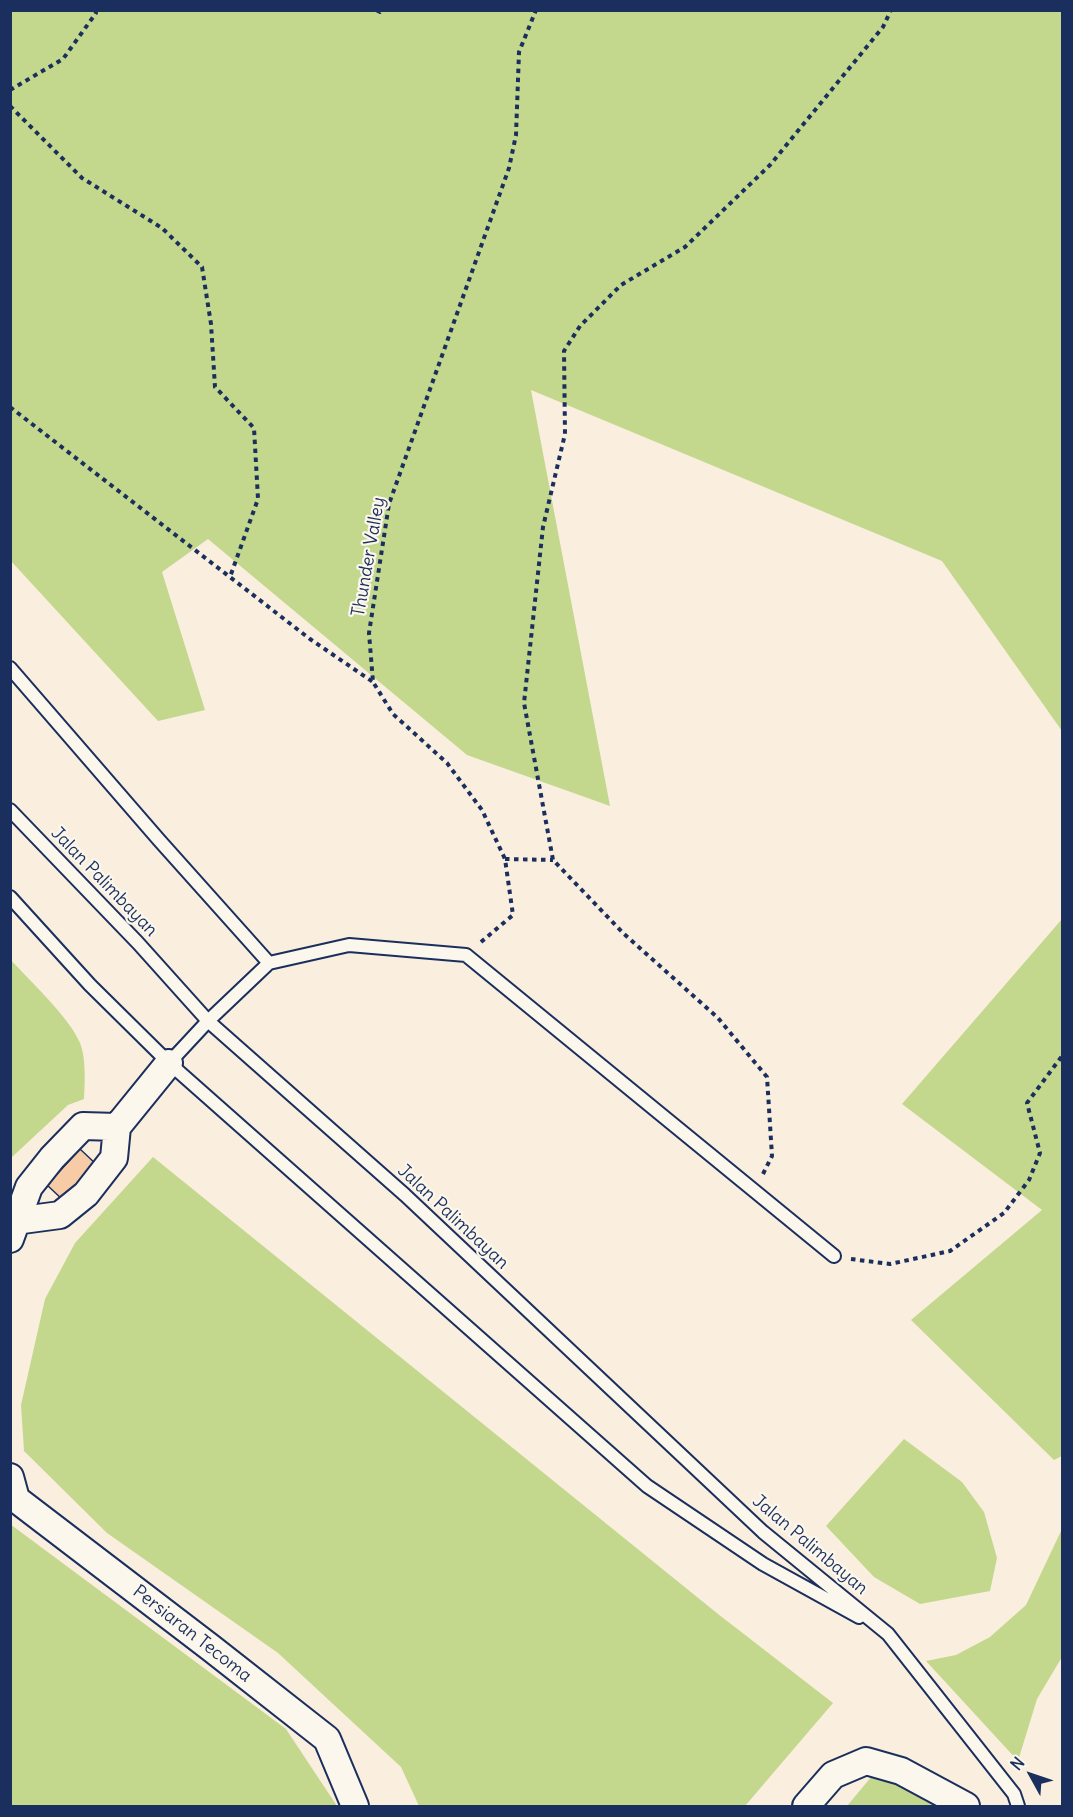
<!DOCTYPE html>
<html>
<head>
<meta charset="utf-8">
<style>
  body { margin:0 }
  #map { position:relative; width:1073px; height:1817px; overflow:hidden; background:#faeede; font-family:Delius,sans-serif }
  canvas { display:block }
  .frame { position:absolute; inset:0; border:12px solid #1b2f5e; pointer-events:none }
  .north { position:absolute; left:1001px; top:1745px; width:60px; height:60px; -webkit-text-stroke:4px #fbf7ec; paint-order:stroke; rotate:310deg; font-size:16px; font-weight:700; line-height:24px; text-align:center; color:#1b2f5e }
  .north::after { content:''; display:block; margin:auto; width:21px; height:27px; background:#1b2f5e; clip-path:polygon(50% 0,100% 100%,50% 72%,0 100%) }
</style>
</head>
<body>
<div id="map">
<canvas width="1073" height="1817"></canvas>
<div class="frame"></div>
<div class="north">N</div>
</div>
<script>
const ctx = document.querySelector('canvas').getContext('2d');
ctx.lineJoin = 'round';
function fill(path, color) { ctx.fillStyle = color; ctx.fill(path, 'evenodd'); }
function trace(path, color, width, dash) { ctx.strokeStyle = color; ctx.lineWidth = width; ctx.lineCap = dash ? 'butt' : 'round'; ctx.setLineDash(dash || []); ctx.stroke(path); }
function write(font, color, halo, rows, align = 'center') {
  ctx.font = font + ' Delius,sans-serif'; ctx.lineWidth = 4.5; ctx.setLineDash([]); ctx.textBaseline = 'middle'; ctx.strokeStyle = halo; ctx.fillStyle = color; for (const [text, x, y, turn = 0] of rows) {
    ctx.save(); ctx.translate(x, y); ctx.rotate((+turn || 0) * Math.PI / 180); ctx.textAlign = isNaN(turn) ? turn : align; if (halo) ctx.strokeText(text, 0, 0); ctx.fillText(text, 0, 0); ctx.restore();
  }
}
const green = new Path2D(`
  M11,10l1051,1v720l-120,-170 -411,-171 79,416 -143,-51 -259,-216 -46,33 43,138 -47,11 -147,-160z
  M1062,919v537l-8,4 -143,-140 131,-110 -140,-106z
  M10,959c19,21 60,59 70,84 6,14 5,41 4,56l-16,6 -57,53z
  M153,1157l565,457 115,89 -88,103h-326l-18,-39 -123,-114 -171,-120 -83,-82 -3,-46 24,-106 30,-56z
  M904,1439l58,43 22,30 13,46 -7,33 -70,13 -46,-27 -48,-51z
  M10,1524l276,205 51,77h-326z
  M1062,1529v128l-25,42 -19,62 -92,-100 30,-6 34,-18 36,-32z
  M877,1770l62,36h-92z`);
const building = new Path2D(`
  M80,1149l17,16 -33,36 -17,-16z`);
const path = new Path2D(`
  M376,10l4,2 2,-2
  M10,90l53,-31 33,-46 -1,-3
  M10,106l72,72 80,50 40,39 9,57 4,63 39,41 4,71 -28,78
  M10,407l300,232 63,43
  M505,859l48,1
  M481,942l32,-27 -8,-56 -23,-49 -35,-47 -54,-49 -20,-32 -4,-49 20,-129 120,-336 7,-33 3,-83 17,-42
  M763,1174l9,-18 -5,-79 -49,-59 -94,-84 -71,-74 -29,-157 19,-176 22,-93 -1,-83 16,-25 41,-41 64,-38 85,-82 113,-138 8,-17
  M851,1259l39,5 60,-13 54,-38 25,-33 11,-27 -13,-50 35,-47`);
const lane = new Path2D(`
  M10,668l149,172 110,123
  M10,810l128,133 70,78 197,174 358,337 125,102 126,160 4,12
  M10,897l80,88 79,78 478,423 116,78 96,53
  M169,1063l39,-42 61,-58 80,-18 117,10 368,301`);
const street = new Path2D(`
  M15,1221l45,-6 26,-21 28,-36 3,-31 52,-64
  M10,1239l19,-52 23,-29 31,-32 34,1
  M10,1477l6,22 195,149 116,91 28,67
  M806,1806l27,-31 33,-14 35,10 65,35`);
const streetNames = [
  ["Thunder Valley",369,557,-80],
  ["Jalan Palimbayan",104,882,46],
  ["Jalan Palimbayan",453,1217,43],
  ["Jalan Palimbayan",810,1545,40],
  ["Persiaran Tecoma",192,1634,38]
];
fill(green, '#c3d88d');
fill(building, '#f6cba5');
trace(building, '#1b2f5e', 1.5);
trace(lane, '#1b2f5e', 16);
trace(street, '#1b2f5e', 30);
trace(path, '#1b2f5e', 4, [4.5, 4.5]);
trace(lane, '#fbf7ec', 12);
trace(street, '#fbf7ec', 26);
write('18px', '#1b2f5e', '#fbf7ec', streetNames);
</script>
</body>
</html>
